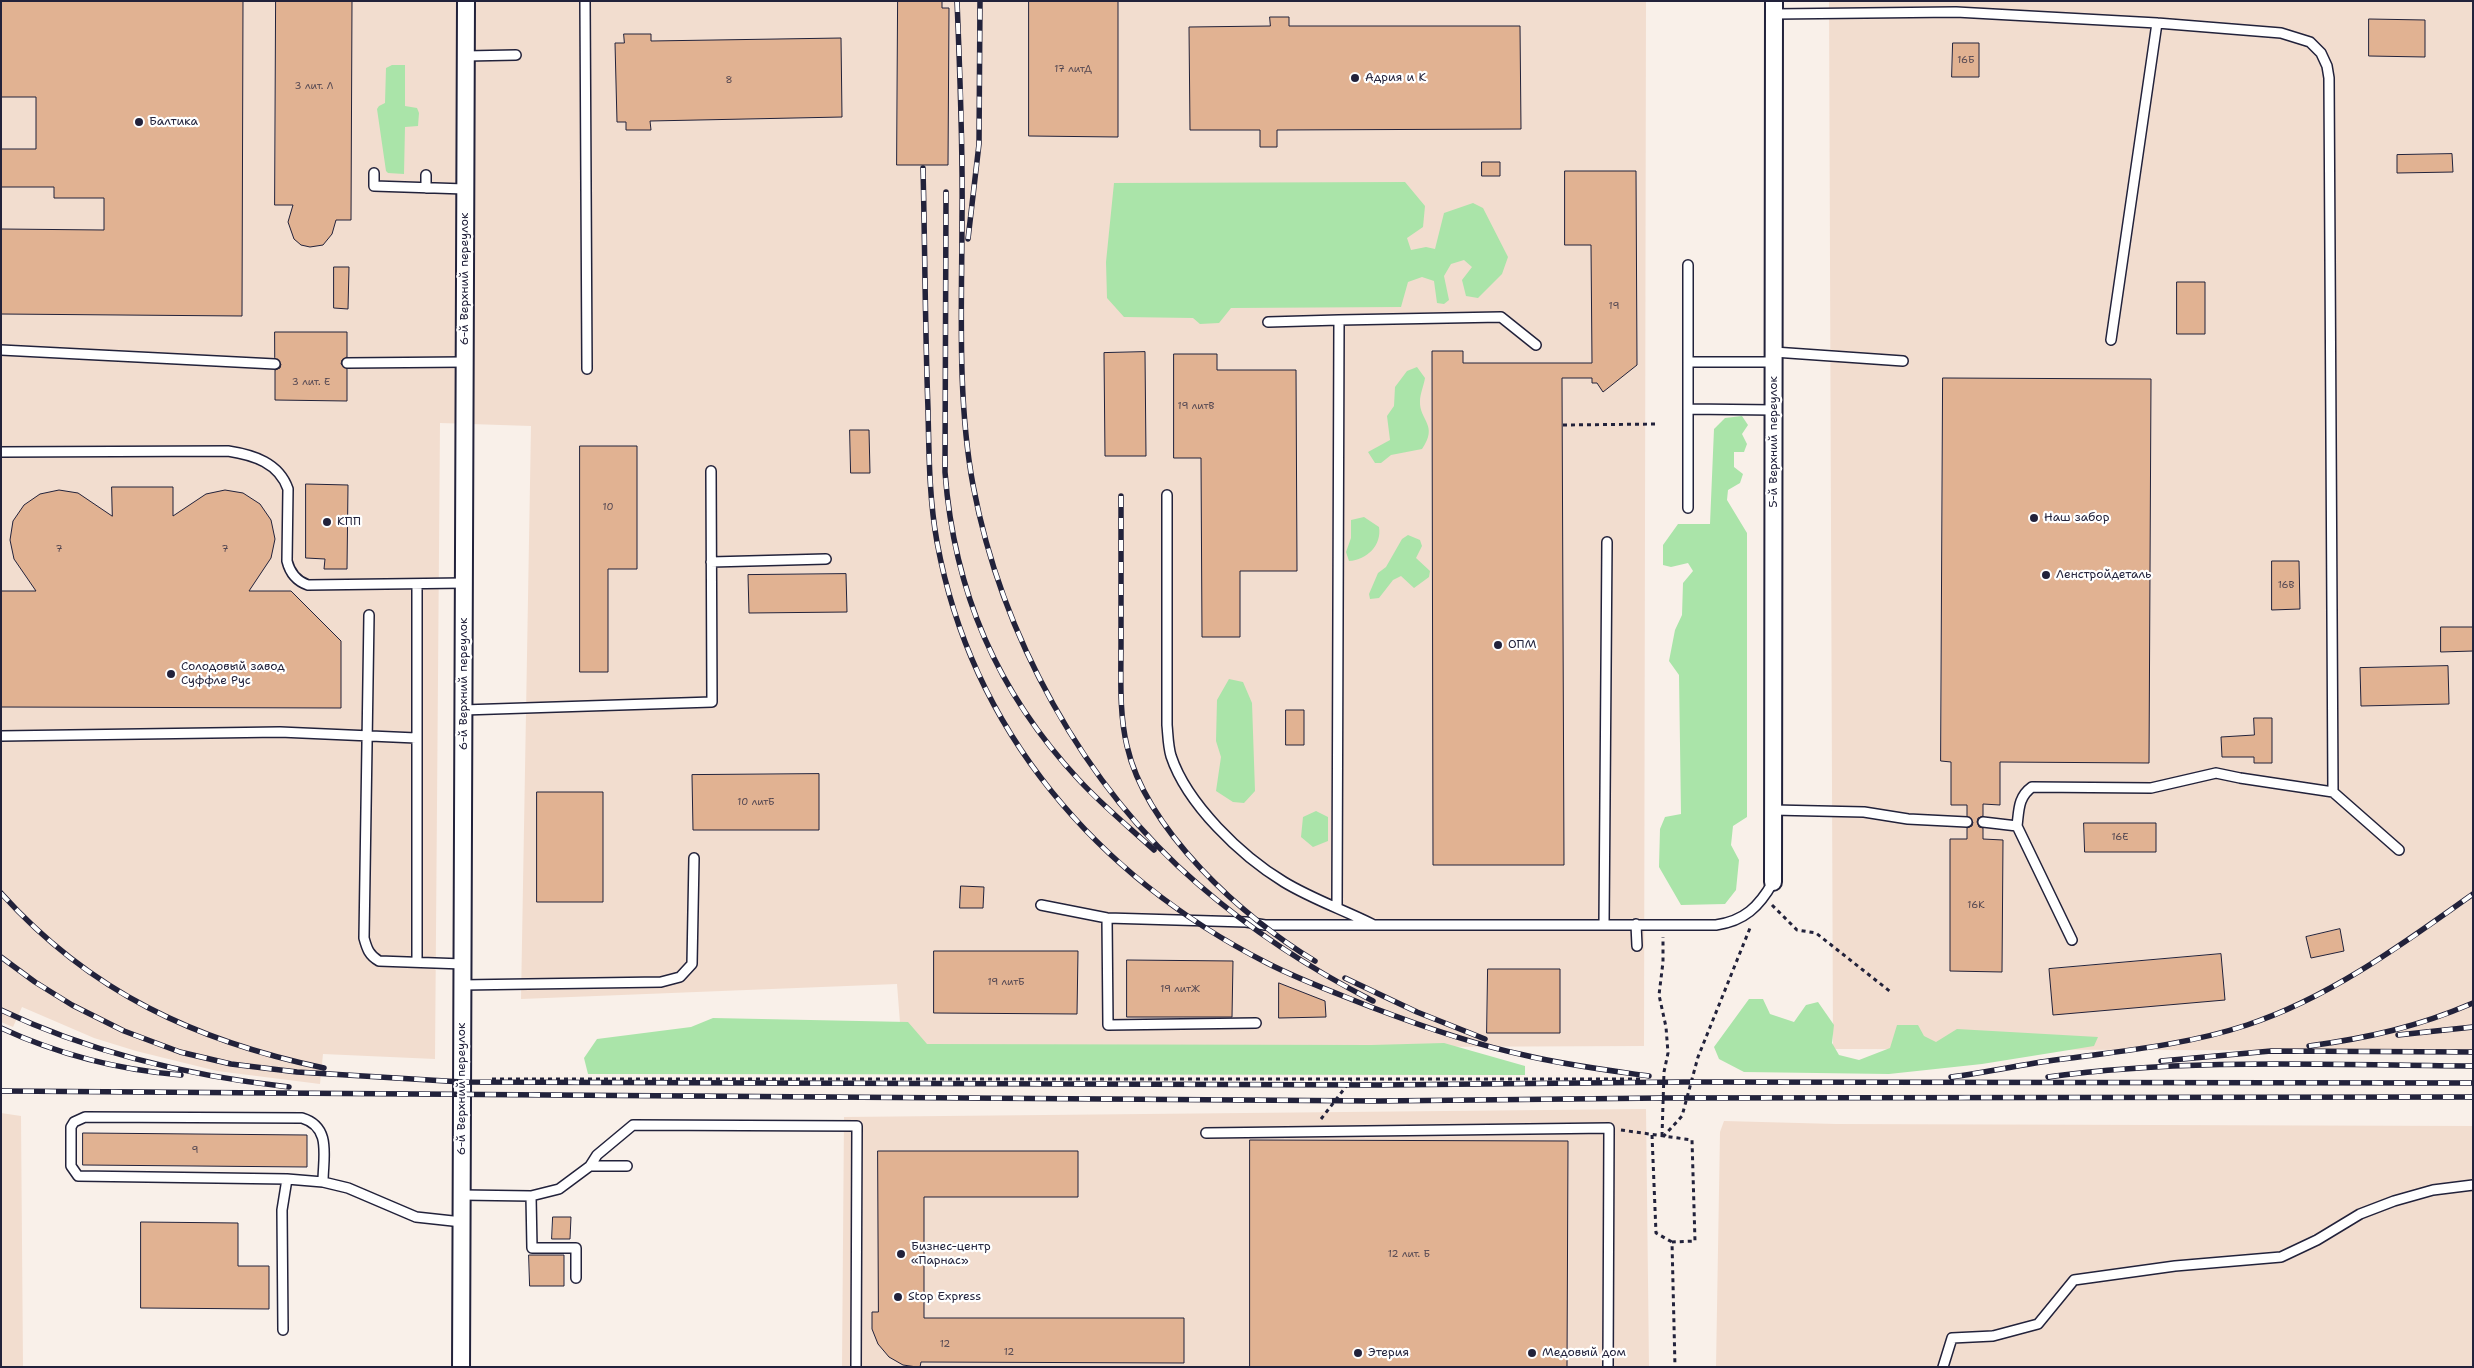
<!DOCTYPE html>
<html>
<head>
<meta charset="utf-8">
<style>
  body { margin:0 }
  #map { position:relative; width:2474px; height:1368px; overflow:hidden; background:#f9f0e9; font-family:"Shantell Sans",sans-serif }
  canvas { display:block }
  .frame { position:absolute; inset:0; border:2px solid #22223b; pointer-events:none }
</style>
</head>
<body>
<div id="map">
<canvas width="2474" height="1368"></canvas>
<div class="frame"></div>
</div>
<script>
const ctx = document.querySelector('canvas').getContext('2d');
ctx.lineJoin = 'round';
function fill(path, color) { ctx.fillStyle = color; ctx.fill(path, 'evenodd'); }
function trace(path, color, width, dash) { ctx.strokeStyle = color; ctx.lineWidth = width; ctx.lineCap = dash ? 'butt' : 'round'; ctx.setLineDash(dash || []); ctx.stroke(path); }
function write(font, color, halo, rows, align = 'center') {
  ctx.font = font + ' "Shantell Sans",sans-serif'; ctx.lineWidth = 4.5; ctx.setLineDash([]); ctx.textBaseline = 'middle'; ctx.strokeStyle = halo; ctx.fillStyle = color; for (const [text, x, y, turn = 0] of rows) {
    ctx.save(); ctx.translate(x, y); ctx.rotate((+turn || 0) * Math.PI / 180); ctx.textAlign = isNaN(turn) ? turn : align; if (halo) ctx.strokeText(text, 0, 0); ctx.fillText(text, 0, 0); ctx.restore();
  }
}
const built = new Path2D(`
  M1,1h1645l-2,1045 -742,3 -5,-65 -376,15 10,-573 -91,-3 -5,636 -112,-5 -3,30 -103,-13 -81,-20 -42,-13 -72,-31 -9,20 -12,-5z
  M1829,1h644v1050l-640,-2z
  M1646,1109l3,258h-807l2,-250z
  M1,1113l20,3 2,251h-22z
  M1724,1121l112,3 637,2v241h-757l4,-235z`);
const green = new Path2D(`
  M392,65h13v41l12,2 2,5 -1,13 -13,1 -1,47 -16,-1 -2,-2 -9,-62 2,-3 6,-3 1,-35z
  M1405,182l20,24 -2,21 -16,11 4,12 15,-3 9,2 9,-36 29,-10 10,5 25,49 -6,17 -24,24 -12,-2 -4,-16 10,-13 -8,-7 -13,4 -7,12 5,24 -5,4 -7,-1 -3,-22 -12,-4 -14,5 -7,25 -170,1 -12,15 -19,1 -7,-6 -69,-1 -17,-19 -1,-36 8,-79z
  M1417,367l8,11c-1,7 -5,16 -5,23 -1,19 19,24 2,48l-31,6 -10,8h-6l-7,-11 22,-12 -3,-24 7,-10 1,-19 12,-16z
  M1742,416l6,9 -6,9 5,10 -3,8h-10v15l9,7 -3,9 -12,7 -1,10 20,33v284l-14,9 -2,19 8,15 -3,30 -11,14 -44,1 -22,-38 1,-38 5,-12 16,-3 -2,-139 -10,-14 6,-31 7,-15 1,-32 10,-12 -5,-8 -17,4 -8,-2v-20l15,-21h32l4,-95 11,-11z
  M1364,517l15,10c3,18 -12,33 -30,34l-3,-9 5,-14v-18z
  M1408,535l12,5 2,6 -6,12 14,13 -1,6 -15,11 -13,-12 -8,4 -14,18 -9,1 -1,-5 9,-21 8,-6 16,-28z
  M1229,679l14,3 9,21 3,88 -11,12 -11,-1 -17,-11 5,-34 -5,-16 1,-41z
  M1316,811l12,6v24l-15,6 -12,-10 2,-20z
  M1749,999h14l7,15 24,8 12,-17 12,-3 16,23 -2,18 7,12 20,5 31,-12 7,-23h21l6,11 12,6 21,-13 141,8 -4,9 -112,18 -93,10 -145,-2 -25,-13 -5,-12z
  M713,1018l195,4 19,22 444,1 73,-2 81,23v9l-937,-1 -4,-16 13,-19 94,-12z`);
const building = new Path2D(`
  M1,1h242l-1,315 -241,-2v-85l103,1v-32h-50v-11h-53v-38h35v-52h-35z
  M276,1h76l-1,219h-15l-4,14 -9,11 -13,2 -9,-2 -7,-6 -6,-17 5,-17h-18z
  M898,1h44v7h7l-1,157h-51z
  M1029,1h89v136l-89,-1z
  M1270,17h19v9h231l1,103 -244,1v17h-17v-17h-70l-1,-103 81,-1z
  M2369,19l56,1v37l-56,-1z
  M624,34h27v7l190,-3 1,79 -192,4 1,9h-25v-8h-9l-2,-79h9z
  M1953,43h26v34h-27z
  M2452,154l1,18 -56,1v-18z
  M1482,162h18v14h-18z
  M1565,171h71l1,194 -34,27 -6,-9h-5v-5h-30l2,487h-131l-1,-514h31v12h129l-1,-118h-26z
  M334,267h15l-1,42 -14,-1z
  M2177,282h28v52h-28z
  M275,332h72v25l-5,3 -1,4 6,5v32l-72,-1v-30l5,-2 1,-4 -6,-6z
  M1145,352l1,104h-41l-1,-103z
  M1174,354h43v16h79l1,201h-57v66h-38l-1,-179h-27z
  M1943,378l208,1 -2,384 -149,-1v43l-17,-1v12l-5,2 -1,4 2,5 4,1v11l20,1 -1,132 -52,-1v-132h17v-11l5,-2 1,-4 -6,-6v-11h-16v-43l-10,-1z
  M850,430h19l1,43h-19z
  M580,446h57v123h-29v103h-28z
  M306,484l42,1 -1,84h-23l1,-10 -19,-1z
  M112,487h61v29l33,-22 19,-4 18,3 17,11 11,16 4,19 -4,19 -22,33h42l50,50v67l-340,-1v-116h35l-22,-32 -4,-19 3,-19 11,-16 16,-11 19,-4 19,3 34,23z
  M2272,561h27l1,48 -28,1z
  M846,574l1,38 -98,1 -1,-38z
  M2441,627h32v24l-32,1z
  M2448,666l1,38 -88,2 -1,-38z
  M1286,710h18v35h-18z
  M2254,718h18v45h-18v-6h-32l-1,-20 33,-2z
  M819,774v56h-126l-1,-55z
  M537,792h66v110h-66z
  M2084,823h72v29h-71z
  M961,886l23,1 -1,21h-23z
  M2340,929l4,22 -33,7 -5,-21z
  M934,951h144l-1,63 -143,-1z
  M2221,954l4,46 -172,15 -4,-46z
  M1127,960l106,1 -1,56h-105z
  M1488,969h72v64h-73z
  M1279,983l46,18 1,16 -47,1z
  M83,1133l224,2v32l-224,-2z
  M1250,1140l318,1 -1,226h-317z
  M878,1151h200v46h-154v121h260v45l-263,-1 -1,5h-3l-14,-2 -14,-8 -11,-13 -6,-15v-17h6z
  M553,1217h18l-1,22h-18z
  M141,1222l97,1v43h31v43l-128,-1z
  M529,1255h35v31h-34z`);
const path = new Path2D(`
  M1563,425l96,-1
  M1772,905l25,25 19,3 76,60
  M492,1079h1148
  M1321,1119l30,-39
  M1621,1130l71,10 3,101 -23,1 3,125
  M1652,1135l4,98 16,9
  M1662,1136l2,-64 4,-19 -2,-26 -7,-32 4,-33v-25
  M1663,1137l19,-21 16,-59 52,-129`);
const lane = new Path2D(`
  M585,1l2,368
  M1774,14l182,-2 201,11 124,10 29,9 11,11 6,13 2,12 4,714
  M466,56l50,-1
  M374,173v13l91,3
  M426,175v13
  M1688,265v243
  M1339,320l162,-3 35,28
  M1268,322l71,-2 -2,586
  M2111,340l46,-317
  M1,350l274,14
  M1774,352l129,9
  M1688,362h86
  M347,363l118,-1
  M1688,409l86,1
  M1,452l227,-1c26,4 51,12 60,38l-1,72c3,12 9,20 21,24l156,-2
  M1167,495v230c1,10 1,21 4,31 16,48 70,100 113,126 28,17 60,28 90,43
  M711,562l115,-3
  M369,615l-5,323c3,11 5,17 15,23l84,3
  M463,710l249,-8 -1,-231
  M1,736l279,-4 136,6
  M1773,810l91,2 44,7 59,3
  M1983,822l34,4c2,-16 1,-29 15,-39l119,1 65,-15 24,5 93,14 66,58
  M2017,826l55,114
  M1041,905l66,13 139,4 19,3h451c28,-4 43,-18 57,-43
  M1107,918l1,107 148,-2
  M1604,924l3,-382
  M1636,924l1,22
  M417,962v-378
  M462,985l199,-3 19,-5 12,-13 2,-106
  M1206,1133l403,-5 -1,239
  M590,1166h37
  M287,1179l-209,-3 -7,-10v-39l3,-5 11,-5 217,1c30,9 21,39 21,64l25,6 68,29 46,5
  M462,1195l69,1 28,-7 31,-23 7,-11 36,-30 224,1 -1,241
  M531,1196l1,52h44v30
  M283,1330l-1,-120 5,-31 36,3
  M1943,1367l9,-29 41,-2 45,-12 36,-44 101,-14 106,-9 36,-17 43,-26 34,-13 39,-11 40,-5`);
const street = new Path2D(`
  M1773,882l1,-881
  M461,1367l5,-1366`);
const rail = new Path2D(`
  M957,1c3,72 6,144 5,216 0,89 -5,181 11,268 28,149 110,301 226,400 53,46 112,84 174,116
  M923,168c2,80 2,161 5,241 1,44 1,89 9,133 35,190 160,334 330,421 33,17 69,30 104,44 50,19 101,37 153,48 41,10 83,15 125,21
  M946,192l-1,280c9,120 52,220 134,308 23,25 50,47 75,70
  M968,239l11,-95 1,-143
  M1121,496c0,49 0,98 0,148 0,33 -2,69 6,102 19,84 116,172 188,215
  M1,893c89,99 195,148 323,175
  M1,957l34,25 37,23 52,26 56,21 51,12 66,8 165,10 917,3 305,-3 789,1
  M1345,978l72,34 68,27
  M1,1010c90,43 189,66 288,77
  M1,1028c56,26 119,42 180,47
  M2398,1035l75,-8
  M2309,1046c59,-8 108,-19 164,-43
  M2161,1061l110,-10 202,1
  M1951,1077c30,-4 60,-10 90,-15 69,-10 139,-15 206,-37 82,-27 156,-81 226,-131
  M2048,1077c140,-19 283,-12 425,-11
  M1,1091l1377,10 285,-3 810,-1`);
const markers = [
  [1355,78,5,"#22223b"],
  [139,122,5,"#22223b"],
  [2034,518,5,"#22223b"],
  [327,522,5,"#22223b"],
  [2046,575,5,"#22223b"],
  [1498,645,5,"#22223b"],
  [171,674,5,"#22223b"],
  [901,1254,5,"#22223b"],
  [898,1297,5,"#22223b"],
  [1358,1353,5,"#22223b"],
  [1532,1353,5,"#22223b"]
];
const numberNames = [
  ["16Б",1966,60],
  ["17 литД",1073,69],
  ["8",729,80],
  ["3 лит. Л",314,86],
  ["19",1614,306],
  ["3 лит. Е",311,382],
  ["19 литВ",1196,406],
  ["10",608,507],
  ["7",59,549],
  ["7",225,549],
  ["16В",2286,585],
  ["10 литБ",756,802],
  ["16Е",2120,837],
  ["16К",1976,905],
  ["19 литБ",1006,982],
  ["19 литЖ",1180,989],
  ["9",195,1150],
  ["12 лит. Б",1409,1254],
  ["12",945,1344],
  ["12",1009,1352]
];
const poiNames = [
  ["Адрия и К",1365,78],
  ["Балтика",149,122],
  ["Наш забор",2044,518],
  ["КПП",337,522],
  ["Ленстройдеталь",2056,575],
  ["ОПМ",1508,645],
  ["Солодовый завод",181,667],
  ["Суффле Рус",181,681],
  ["Бизнес-центр",911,1247],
  ["«Парнас»",911,1261],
  ["Stop Express",908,1297],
  ["Этерия",1368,1353],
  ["Медовый дом",1542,1353]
];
const streetNames = [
  ["6-й Верхний переулок",465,279,-90],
  ["5-й Верхний переулок",1774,442,-90],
  ["6-й Верхний переулок",464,684,-90],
  ["6-й Верхний переулок",462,1089,-90]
];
fill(built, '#f2ddcf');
fill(green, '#aae4a9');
fill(building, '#e1b292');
trace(building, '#22223b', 1);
trace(lane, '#22223b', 12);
trace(street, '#22223b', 20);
trace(path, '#22223b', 3, [4, 4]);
trace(lane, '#fff', 9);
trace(street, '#fff', 16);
trace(rail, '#22223b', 5.5);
trace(rail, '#fff', 4, [11]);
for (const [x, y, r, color] of markers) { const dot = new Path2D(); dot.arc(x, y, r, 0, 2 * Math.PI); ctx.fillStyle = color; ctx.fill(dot); trace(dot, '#fff', 2); }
write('10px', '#524651', null, numberNames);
write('12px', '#22223b', '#fff', poiNames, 'left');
write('12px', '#22223b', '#fff', streetNames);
</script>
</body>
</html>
